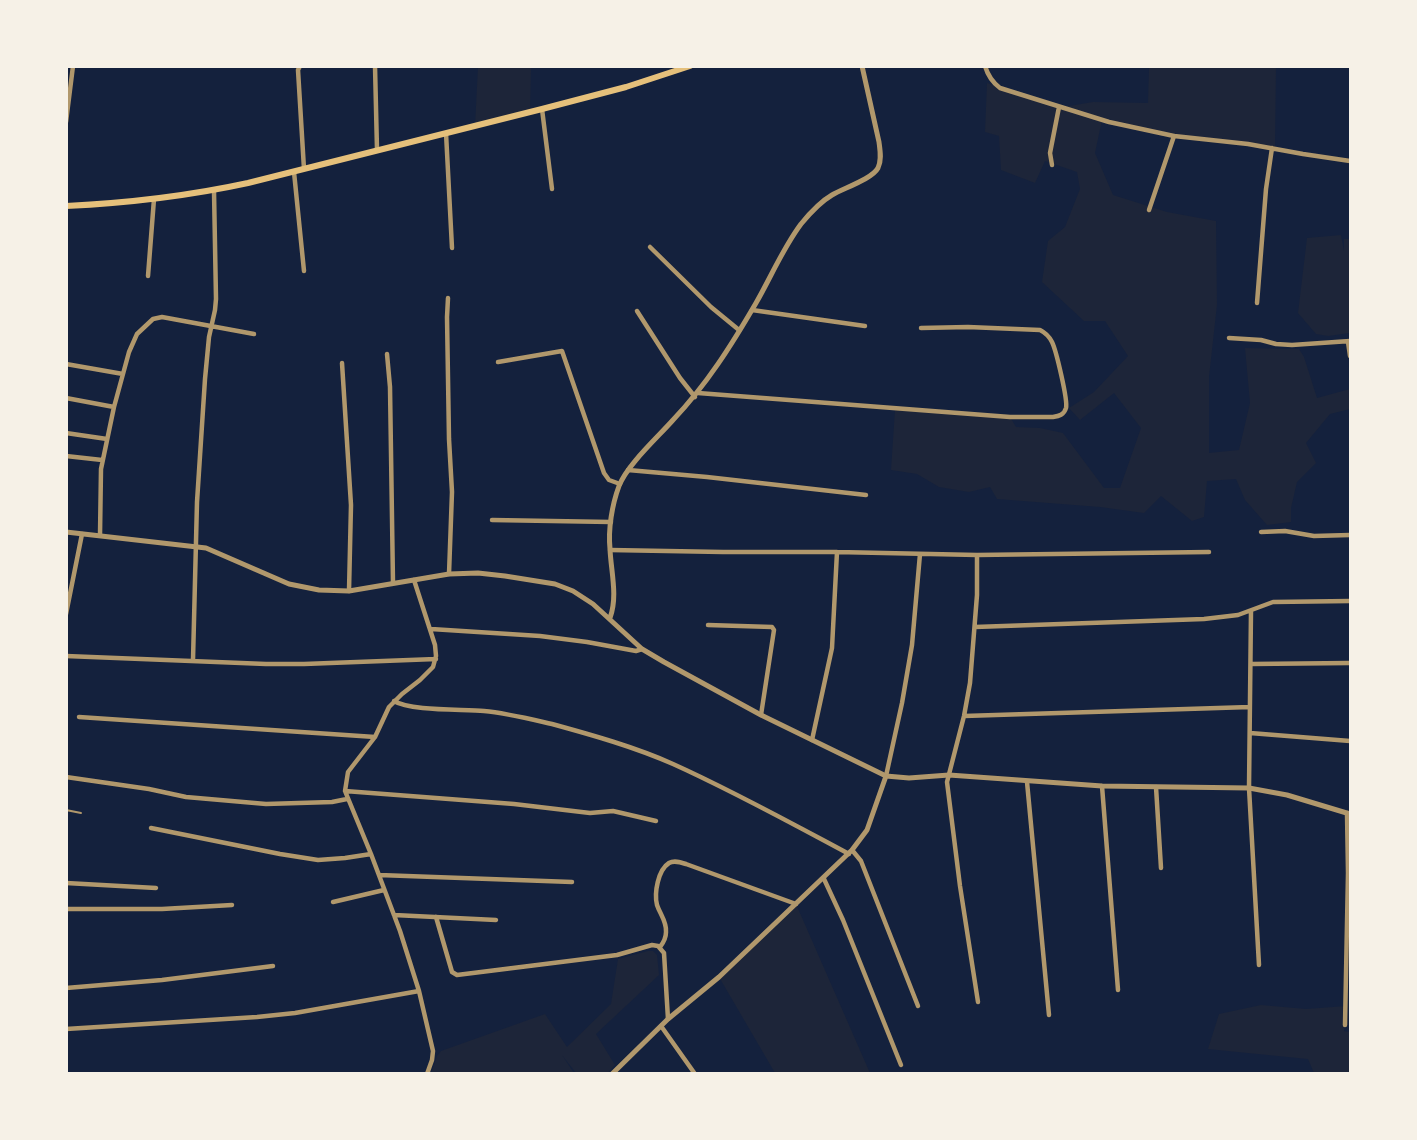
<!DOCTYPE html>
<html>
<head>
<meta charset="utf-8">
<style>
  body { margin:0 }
  #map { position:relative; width:1417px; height:1140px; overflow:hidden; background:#14213d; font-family:Arial,sans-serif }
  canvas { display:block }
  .frame { position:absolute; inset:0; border:68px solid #f6f1e7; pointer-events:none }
</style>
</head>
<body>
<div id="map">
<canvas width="1417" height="1140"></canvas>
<div class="frame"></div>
</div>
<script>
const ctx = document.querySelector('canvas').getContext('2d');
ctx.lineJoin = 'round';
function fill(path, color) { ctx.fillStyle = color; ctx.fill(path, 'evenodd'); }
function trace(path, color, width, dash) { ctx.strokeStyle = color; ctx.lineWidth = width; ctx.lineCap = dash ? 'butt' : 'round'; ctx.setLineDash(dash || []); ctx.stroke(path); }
const green = new Path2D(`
  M478,67h53l-1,45 -55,14z
  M1149,67h127l-1,81 -101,-12 -72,-16 -7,33 18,42 54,17 49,9 1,84 -8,72v76l30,-3 11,-47 -5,-55 54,1 5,8 13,41 33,-9v20l-20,5 -24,29 10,20 -19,19 -6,26v14l-24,3 -22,-25 -9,-21 -29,2 -3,36 -12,4 -31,-25 -17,17 -44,-6 -103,-8 -7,-12 -21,5 -30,-5 -22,-13 -26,-4 4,-60 115,7 6,10 24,1 23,5 41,55h16l21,-60 -27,-35 -34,27 -11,-12 25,-16 34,-36 -23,-35h-21l-42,-39 6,-41 17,-14 15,-38 -3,-17 -32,-11 -10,22 -34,-13 -2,-34 -14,-4 2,-49 76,24 30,-5 55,1z
  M1341,235l3,16v-12h6v94l-22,3 -12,-2 -18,-21 9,-75z
  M796,904l74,169h-95l-56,-96z
  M648,951h5l4,4 2,20 -63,59 19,31 -7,8h-32l-14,-18 12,18h-143l6,-17 4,-5 104,-37 22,33 44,-43 7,-45z
  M1261,1005l45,4 40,-3 -2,25 6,1v41h-36l-6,-14 -100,-10 11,-35z`);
const service = new Path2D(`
  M66,810l15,3`);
const minor = new Path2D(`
  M300,66l-2,4 6,99
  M375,66l2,84
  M985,66c3,10 7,16 15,22l109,34 65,14 74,8 55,10 47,7
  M542,109l10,80
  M66,122l7,-56
  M446,133l6,115
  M1052,165l-2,-12 9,-46
  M294,172l10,99
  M1149,210l25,-74
  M650,247l61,60 28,23
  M148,276l6,-77
  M448,298l-1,19 2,122 3,53 -3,82
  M1257,303l9,-114 6,-41
  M752,310l113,16
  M637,311l43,67 15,19
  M1229,338l32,2 15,4 16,1 58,-4
  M1348,342l2,14
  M387,354l3,33 3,196
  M498,362l64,-11 42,122 5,7 11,4
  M342,363l9,142 -2,86
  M66,364l57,10
  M698,393l312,24h43c6,-1 11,-2 13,-9 2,-8 -10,-58 -14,-66 -3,-6 -6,-9 -12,-12l-72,-3 -47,1
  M66,398l48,9
  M66,433l41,6
  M66,456l36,4
  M628,470l79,7 159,18
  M492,520l119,2
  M1261,532l24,-1 29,5 36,-1
  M100,535l1,-66 13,-62 15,-55 8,-18 16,-15 9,-2 92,17
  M610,550l113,2h114l140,3 232,-3
  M977,555v40l-7,88 -6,33 -17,66 13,104 18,116
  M414,580l21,65 1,11 -3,11 -13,13 -18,14 -13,13 -14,30 -27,35 -3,19 26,63 29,77 19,60 14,60 -1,9 -5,14
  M1251,611l-2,177 10,177
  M66,614l16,-80
  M708,625l64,2 2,3 -13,85
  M975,627l229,-8 34,-4 35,-13 77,-1
  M431,629l109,7 47,6 49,9 6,-2
  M66,656l200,8h38l132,-5
  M193,660l4,-158 8,-123 4,-42 6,-27 1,-11 -2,-108
  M1251,664l99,-1
  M394,701c16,10 69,8 90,10 22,2 46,8 68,13 40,11 83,23 121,40 60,27 118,59 176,90
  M964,716l286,-9
  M79,717l296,20
  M1250,733l100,8
  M812,740l20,-92 5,-96
  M886,776l16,-73 10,-58 8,-91
  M66,777l83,12 37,8 80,7 66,-2 15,-3
  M1027,782l22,233
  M1102,786l16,204
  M1156,787l5,81
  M345,791l169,13 76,9 23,-2 43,10
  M151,828l129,26 38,6 27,-2 26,-4
  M852,850l9,11 57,145
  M379,875l193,7
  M824,879l19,41 58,145
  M66,883l90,5
  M333,902l51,-12
  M66,909h96l70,-4
  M394,915l102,5
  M436,917l16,55 5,3 160,-20 35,-10 6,1 6,7 4,66
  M660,947c4,-5 6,-9 6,-15 1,-10 -6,-18 -9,-27 -3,-12 1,-35 12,-42 5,-3 11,-1 17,1l110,40
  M66,988l96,-8 111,-14
  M1345,1025l3,-152 -1,-60
  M661,1026l34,48
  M66,1029l191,-12 38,-4 124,-22`);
const tertiary = new Path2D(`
  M66,532l140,16 83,36 30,6 30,1 100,-17 29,-1 27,3 50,8 18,7 20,13 49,45 22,13 97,53 125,61 23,2 40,-3 153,11 147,2 38,7 63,19
  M610,618c8,-22 1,-46 0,-69 -2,-20 2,-44 9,-63 8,-21 38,-48 54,-66 34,-36 58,-74 83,-117 15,-26 27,-55 45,-79 9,-11 19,-22 31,-29 12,-7 40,-16 46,-27 4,-8 2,-18 1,-26l-17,-76
  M612,1074l56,-55 51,-42 133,-127 15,-20 19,-54`);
const secondary = new Path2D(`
  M66,206c62,-3 122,-10 182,-23l294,-74 84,-22 64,-21`);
fill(green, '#1d2539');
trace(service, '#b1986c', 2);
trace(minor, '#b1986c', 4.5);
trace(tertiary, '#b1986c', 5);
trace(secondary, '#e5c07b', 6);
</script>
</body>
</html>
